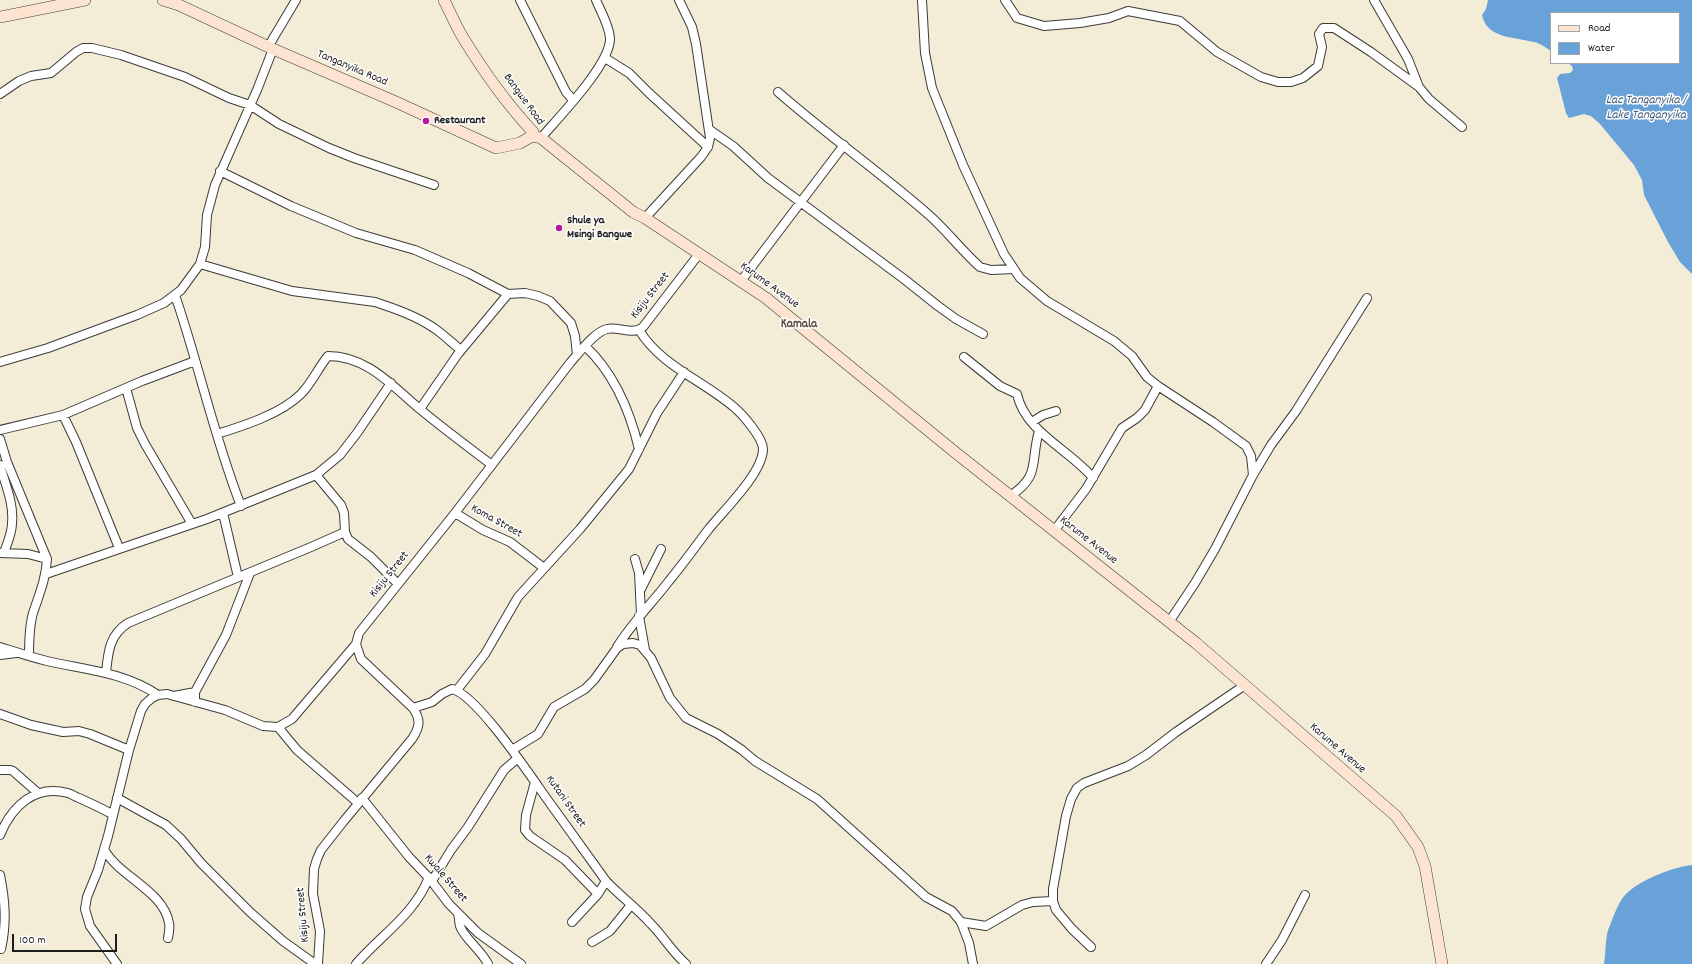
<!DOCTYPE html>
<html>
<head>
<meta charset="utf-8">
<style>
  body { margin:0 }
  #map { position:relative; width:1692px; height:964px; overflow:hidden; background:#f3ecd6; font-family:Dekko,sans-serif }
  canvas { display:block }
  .legend { position:absolute; left:1550px; top:12px; width:130px; height:52px; box-sizing:border-box; background:#fff; border:1px solid #a4a4a4; margin:0; padding:5px 7px; list-style:none; font-size:12px; color:#1c1c1c }
  .legend li { display:flex; align-items:center; gap:8px; height:20px }
  .legend b { width:20px; border:1px solid #a4a4a4 }
  .scale { position:absolute; left:12px; top:934px; width:105px; height:18px; box-sizing:border-box; border:2px solid #1c1c1c; border-top:0; padding-left:5px; font-size:12px; line-height:14px; white-space:nowrap; color:#1c1c1c; -webkit-text-stroke:3px #fff; paint-order:stroke }
</style>
</head>
<body>
<div id="map">
<canvas width="1692" height="964"></canvas>
<ul class="legend">
<li><b style="height:5px;background:#fde4d1"></b>Road</li>
<li><b style="height:11px;background:#69a2d8"></b>Water</li>
</ul>
<div class="scale">100 m</div>
</div>
<script>
const ctx = document.querySelector('canvas').getContext('2d');
ctx.lineJoin = 'round';
function fill(path, color) { ctx.fillStyle = color; ctx.fill(path, 'evenodd'); }
function trace(path, color, width, dash) { ctx.strokeStyle = color; ctx.lineWidth = width; ctx.lineCap = dash ? 'butt' : 'round'; ctx.setLineDash(dash || []); ctx.stroke(path); }
function write(font, color, halo, rows, align = 'center') {
  ctx.font = font + ' Dekko,sans-serif'; ctx.lineWidth = 3; ctx.setLineDash([]); ctx.textBaseline = 'middle'; ctx.strokeStyle = halo; ctx.fillStyle = color; for (const [text, x, y, turn = 0] of rows) {
    ctx.save(); ctx.translate(x, y); ctx.rotate((+turn || 0) * Math.PI / 180); ctx.textAlign = isNaN(turn) ? turn : align; if (halo) ctx.strokeText(text, 0, 0); ctx.fillText(text, 0, 0); ctx.restore();
  }
}
const water = new Path2D(`
  M1488,0h204v274l-12,-12 -12,-20 -24,-47 -2,-15 -8,-15 -34,-41 -9,-8 -7,-2 -15,4 -3,-5 -9,-35 3,-4 10,-1 3,-3 -1,-4 -4,-3h111v-50h-128v38c-5,-3 -11,-8 -17,-9 -19,-5 -47,-3 -52,-27l4,-6z
  M1692,865v99h-88c2,-11 1,-23 4,-34 4,-9 10,-28 17,-35 14,-15 48,-28 67,-30z`);
const street = new Path2D(`
  M520,0l46,92 7,8
  M922,0l3,53 7,35 31,77 41,89 16,24 27,23 67,40 18,15 15,21 11,9 55,36 33,24 5,10 2,19
  M1005,0l12,18 27,8 36,-3 29,-5 19,-7 52,10 37,31 44,25 17,5h13l12,-4 15,-12 4,-19 -3,-13 4,-6h11l37,24 48,35
  M1374,0l34,59 11,28 10,12 33,28
  M268,47l28,-47
  M605,58l24,15 20,20 59,54
  M778,92c49,43 102,80 151,123 18,16 33,36 51,52l11,3 23,-1
  M0,94l19,-13 12,-5 20,-3 25,-21 7,-4h9l29,7 64,22 44,21 21,7 29,19 50,24 25,10 80,27
  M710,130l23,16 35,32 136,101 34,27 18,13 27,15
  M541,138c17,-20 70,-74 69,-100 -1,-13 -9,-26 -14,-38
  M220,171l71,35 65,27 59,17 53,23 40,21 17,-1 13,3 12,5 21,22 4,13 2,19
  M645,218l56,-61 7,-10 2,-9 -14,-94 -4,-17 -13,-27
  M200,264l92,27 83,11c21,7 41,14 59,26 10,7 18,15 27,22
  M741,281l103,-136
  M175,295c24,70 39,142 66,211
  M585,346c29,27 45,65 54,103
  M964,357l36,29 17,8c8,38 53,56 76,84
  M0,362l48,-14 89,-33 27,-12 17,-13 19,-26 5,-17 2,-32 8,-30 42,-95 16,-41
  M126,388l11,40 8,16 47,80
  M420,409l38,-55 50,-60
  M63,415l13,27 43,106
  M1032,422l11,-7 13,-4
  M0,430l63,-15 79,-34 53,-20
  M217,434c26,-8 64,-20 84,-40 11,-11 17,-26 27,-38 40,0 65,31 93,54 23,19 47,37 71,55
  M0,439l7,23 40,97c-1,20 -8,36 -14,54 -4,14 -4,29 -4,43
  M0,465c5,19 14,38 12,58 0,11 -5,20 -8,30
  M316,475l25,30 3,8 1,19 3,7 23,18 27,27
  M1010,496c31,-20 20,-34 29,-65
  M223,513l15,64
  M455,513l28,17 27,12 34,26
  M1054,531l32,-42 36,-61 15,-10 8,-8 13,-24
  M0,553l28,1 19,5
  M635,559l4,14 2,41
  M46,574l161,-55 109,-44 24,-20 17,-22 34,-50
  M641,589l20,-40
  M639,616l6,34
  M1169,622l26,-39 20,-34 38,-74 18,-30 25,-34 71,-113
  M0,647c16,5 31,10 47,14 39,9 77,11 111,34
  M617,647c15,-24 35,-44 52,-66 14,-17 26,-34 39,-51 15,-19 55,-57 55,-81 0,-11 -20,-34 -28,-41 -31,-27 -74,-42 -96,-78
  M0,655l16,-2
  M106,673c2,-20 3,-38 22,-50l183,-76 34,-15
  M457,690l28,-36 33,-57 62,-68 49,-60 28,-56 27,-41
  M174,696l21,-4
  M195,702v-10l31,-57 24,-62
  M413,708l19,-6 10,-8 10,-5c26,6 83,94 100,117 18,25 36,50 54,75 14,15 31,27 45,43 13,13 21,28 35,40
  M0,714l31,11 32,7 16,-1 11,3 39,16
  M278,727l19,23 61,53
  M512,750l26,-16 16,-27 31,-18 9,-9 23,-32 6,-4 10,-1 7,2 11,13 19,40 16,20 32,16 24,16 13,11 62,38 109,98 26,14 9,11 8,21 4,21
  M0,770h10l3,1 25,22
  M535,782l-9,33 -1,15 5,6 35,24 33,34
  M117,798l49,27 15,14 20,24 49,49 33,29 32,23
  M362,798l47,59 21,22 19,25 29,29 43,31
  M0,835c12,-29 35,-51 68,-42 4,1 7,4 11,5 11,5 22,10 33,16
  M104,849c14,27 60,42 65,74 1,5 0,10 -1,15
  M0,875c5,25 7,48 1,74
  M432,881l19,-31 17,-23 36,-57 14,-12
  M458,913c1,4 1,9 2,13 3,11 22,25 28,38
  M572,922l26,-28 8,-13
  M961,922l25,4 36,-21 11,-3 20,-1
  M592,942l18,-11 21,-26
  M1091,947l-19,-18 -16,-19 -3,-9v-12l13,-73 5,-17 6,-11 7,-5 44,-17 18,-11 30,-23 69,-47
  M117,964l-27,-38 -5,-17 2,-12 11,-27 10,-34 21,-86 12,-39 4,-7 7,-6 6,-3 9,-1 58,16 38,16 15,1 14,-8 64,-75
  M318,964l2,-33 -7,-37 1,-25 3,-10 4,-9 22,-28 69,-83c8,-12 9,-19 1,-31l-52,-49 -5,-15 3,-11 96,-120 115,-150c8,-9 24,-31 37,-34 12,-3 25,7 36,-2l56,-73
  M356,964c25,-29 59,-50 73,-87
  M1266,964l16,-24 23,-45`);
const secondary = new Path2D(`
  M163,0l16,5 94,44 123,53 100,46 24,-5 12,-7
  M444,0c6,12 11,24 18,36 20,33 44,67 71,96l-1,4 9,2 92,74 12,6 121,80 190,155 240,190 200,173 22,31 7,19 17,98
  M0,17l85,-17`);
const markers = [
  [426,121,4,"#b5179e"],
  [559,228,4,"#b5179e"]
];
const streetNames = [
  ["Tanganyika Road",352,69,23],
  ["Bangwe Road",523,100,54],
  ["Karume Avenue",769,286,36],
  ["Kisiju Street",651,296,-52],
  ["Koma Street",496,522,29],
  ["Karume Avenue",1088,541,38],
  ["Kisiju Street",390,575,-51],
  ["Karume Avenue",1337,749,41],
  ["Kutani Street",565,802,55],
  ["Kwale Street",445,879,49],
  ["Kisiju Street",304,915,-95]
];
const poiNames = [
  ["Restaurant",434,121],
  ["Shule ya",567,221],
  ["Msingi Bangwe",567,235]
];
const waterNames = [
  ["Lac Tanganyika /",1646,101],
  ["Lake Tanganyika",1646,116]
];
const neighbourhoodNames = [
  ["Kamala",799,325]
];
fill(water, '#69a2d8');
trace(street, '#3c3b38', 10);
trace(secondary, '#3c3b38', 12);
trace(street, '#fff', 8);
trace(secondary, '#fde4d1', 11);
for (const [x, y, r, color] of markers) { const dot = new Path2D(); dot.arc(x, y, r, 0, 2 * Math.PI); ctx.fillStyle = color; ctx.fill(dot); trace(dot, '#fff', 1.5); }
write('12px', '#1c1c1c', '#fff', streetNames);
write('bold 12px', '#1c1c1c', '#fff', poiNames, 'left');
write('italic 13px', '#425f7a', '#fff', waterNames);
write('bold 13px', '#615243', '#fff', neighbourhoodNames);
</script>
</body>
</html>
